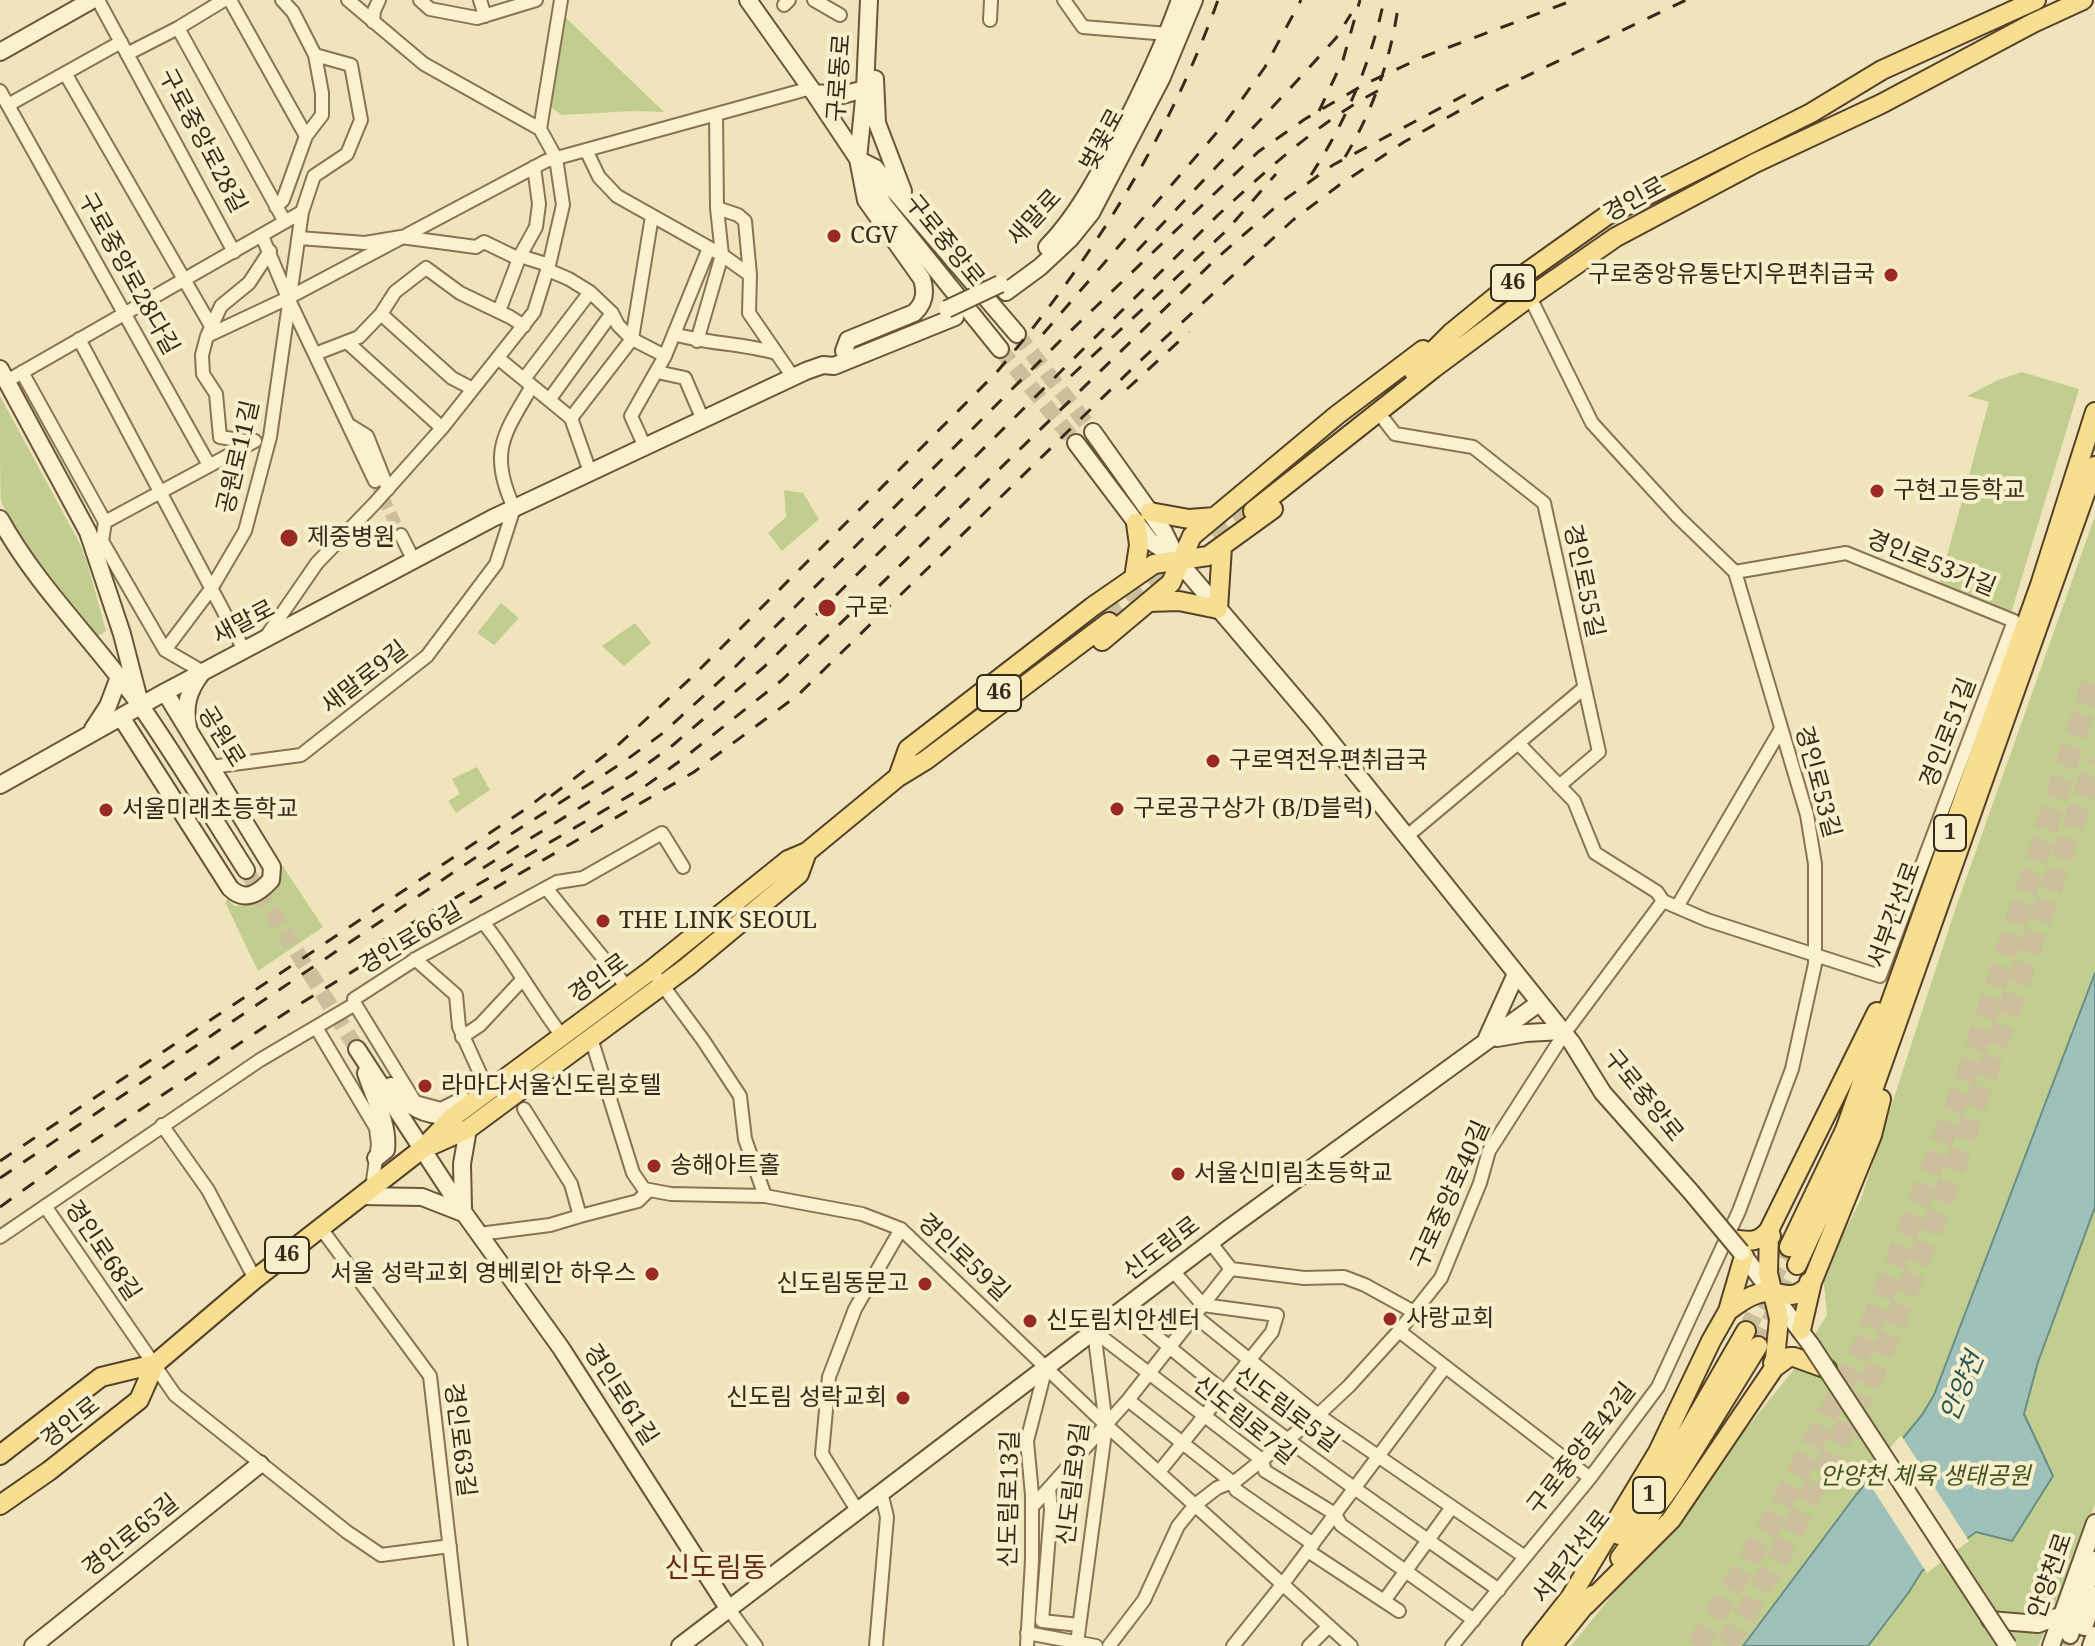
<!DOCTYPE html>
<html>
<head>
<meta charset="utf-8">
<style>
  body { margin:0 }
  canvas { display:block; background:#f0e4bc }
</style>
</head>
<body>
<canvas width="2095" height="1646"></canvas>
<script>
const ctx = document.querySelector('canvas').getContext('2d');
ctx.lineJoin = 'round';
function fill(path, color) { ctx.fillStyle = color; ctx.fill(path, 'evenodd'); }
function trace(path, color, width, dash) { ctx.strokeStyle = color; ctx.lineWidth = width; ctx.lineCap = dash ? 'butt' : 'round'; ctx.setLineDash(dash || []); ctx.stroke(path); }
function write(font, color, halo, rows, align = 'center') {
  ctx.font = font + ' "Noto Serif","Noto Sans KR",serif'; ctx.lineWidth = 8; ctx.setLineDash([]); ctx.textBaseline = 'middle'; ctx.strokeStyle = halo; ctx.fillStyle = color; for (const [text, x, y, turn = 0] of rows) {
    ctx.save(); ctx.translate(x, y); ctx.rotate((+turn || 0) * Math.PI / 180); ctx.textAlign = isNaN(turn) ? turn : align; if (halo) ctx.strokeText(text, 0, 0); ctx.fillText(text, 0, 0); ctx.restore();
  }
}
const green = new Path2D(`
  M563,15l101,97 -31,-1 -71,4 -14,-10z
  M2022,372l57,17 -68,224 -72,-28 50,-183 -22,-6 29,-15z
  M0,396l79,146 8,20 19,69 -8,5c-29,-35 -81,-93 -97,-135 -1,-16 -1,-84 -1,-105z
  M784,490l19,3 16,26 -37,32 -14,-18 18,-16z
  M2095,516v988l-38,102 -19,40h-467l220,-273 36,-58 -4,-41 38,-75 94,-289z
  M501,603l18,15 -25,27 -17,-12z
  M635,623l16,20 -27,23 -22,-20z
  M477,767l13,23 -34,23 -8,-12 12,-7 -8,-15z
  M282,865l41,62 -65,44 -33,-69 3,-3 6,7c20,-2 55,-11 45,-39z`);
const water = new Path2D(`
  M2095,973v234l-57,155 -14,52 29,62 -41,65 -36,-9 -54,39 -13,21 -41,54h-125l113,-151 66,-80 12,-20z`);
const pier = new Path2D(`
  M1901,1435l68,106 -42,32 -62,-96z`);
const streetTunnel = new Path2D(`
  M375,481l26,54`);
const secondaryTunnel = new Path2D(`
  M1017,334l76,98
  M1000,349l76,94
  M246,870l111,179
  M2065,1646l5,-11`);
const primaryTunnel = new Path2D(`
  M1216,540l37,-29
  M1104,614l72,-55
  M1746,1331l43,-84
  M1758,1346l39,-81`);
const highwayTunnel = new Path2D(`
  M1697,1646l79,-132 86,-165 103,-268 130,-405
  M1726,1646l48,-80 102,-197 63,-158 156,-449`);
const street = new Path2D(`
  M98,0l136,252
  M230,0l76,136
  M348,0l76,64 116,65
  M420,0l10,9 47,9 59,-18
  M480,0l5,16
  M814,0l26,15
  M1064,0l19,27 85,7
  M784,5l5,-5
  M990,20l1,-20
  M373,22l1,-11 5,-11
  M178,28l107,194
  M127,54l51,-26 46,-28
  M65,73l146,253
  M0,91l209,374
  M8,105l113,-63
  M586,150l13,27 18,19 105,59 28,20
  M276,207l7,-7 23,-64 16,-21v-22l-7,-38
  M717,208l21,7 7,6 5,54 -1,38 44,64
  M652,216l-20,123 33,17
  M262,236l26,62 87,183
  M299,238l66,5 36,-6 75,10 8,-5 31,15 5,-1 29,9
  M548,270l21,9 21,13 22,21 6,12 14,14 -61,79
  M499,311l21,-55 16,-29 3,-23 -5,-37
  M381,314l71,64 21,11
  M674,334c33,10 68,9 102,19
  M207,336l81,-38 258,-137 265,-73
  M79,339l165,311
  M697,341l25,-86 -5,-47 -1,-93
  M347,342l95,86
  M315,354l44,-17 22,-23 14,-22 31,-24 34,25 50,24 14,9
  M498,358l73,60 19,54
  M22,372l83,150 -3,19 63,109 38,22
  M657,372l28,6 18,42
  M524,379l66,-87
  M7,381l295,-169
  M549,400l63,-87
  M1385,421l10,13 78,13 71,56 55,249 -40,34
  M351,426l16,10 21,53
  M252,442l-32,-5 -4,-43 -13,-20 -1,-19 5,-19 14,-30 28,-23 21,-32
  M645,447l-14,-31 34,-60 44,-108
  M105,522l150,-81
  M401,535l12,24
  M266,637l51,-74 58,-60 67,-75 92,-116 16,-51 13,-56 -7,-47 -16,-29 21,-129
  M165,650l46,-61 34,-58 25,-94 32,-225 12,-36 33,-22 14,-34 -10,-55 -36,-10 -22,-43 -11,-12
  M211,767l90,-12 126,-99 69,-92 18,-56c-26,-56 -10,-74 18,-122
  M1406,837l178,-149
  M546,888l80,98
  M1663,901l44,19 173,56 134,-355 -168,-68 -111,19
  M1677,907l104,-178
  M483,922c29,36 51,77 79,114
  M415,959l41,36 3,32 29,64
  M658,979l45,61 37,56 5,43 20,57 97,18 39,15 205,196 245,221
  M355,1004l60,98 26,7 22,-11 6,7
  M317,1029l59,99 2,16 -6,44
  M462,1037l18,-12 42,-45
  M591,1038l42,135 11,16 27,5 94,2
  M524,1109l47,75 9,32 58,-15 11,-11
  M162,1125l46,65 47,89
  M45,1206l130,189 172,137 34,23 69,-9
  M320,1227l110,149 31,270
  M479,1234l71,-9 30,-9
  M0,1237l260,-177 95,-56 -1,-5 65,-42 138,-75 26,-4 79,-45 21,34
  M1210,1242l21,27 73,9 40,-1 21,8 49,27
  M1124,1308c117,104 247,192 375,282
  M1195,1316l123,99 207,142
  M1094,1331l168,129 3,11 70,43 6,11 133,95
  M1399,1331l191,147
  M1128,1400l104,82 4,8 77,54
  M1159,1472l113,-140 5,-17 -74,-10 -30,-34
  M1049,1488l2,22 -9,111 37,4
  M1032,1507l96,-107 103,-131
  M857,1510l-35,-56 7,-77 26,-68 46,-80
  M1308,1551l91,60
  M1384,1601l68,-94
  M728,1608l28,38
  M1027,1633l69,13
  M1077,1643l29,-218 -12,-94
  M876,1646l11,-129 -6,-25
  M1027,1646l5,-86v-65l-5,-54 19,-74
  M1109,1646l35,-46 34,-74 17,-21 22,-17 20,-8 81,-65 31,-29 50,-55 42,-53 39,-95 9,-32 75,-117 99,-133 -6,-9 -62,-39 -21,-52 -56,-58
  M1233,1646l49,-61 163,-218
  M1309,1646l20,-20
  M1452,1646l138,-168 68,-91 81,-176 53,-142 23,-105v-100l-8,-49 -72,-243 -57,-55 -86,-94 -72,-146`);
const secondary = new Path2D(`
  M748,0l66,93 44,66 26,46 116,144
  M0,52l92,-52
  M875,79l2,44 26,68
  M814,93l28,2 23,-6
  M859,160l16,8 142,166
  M1047,247c30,-31 50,-69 70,-107 24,-46 46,-92 63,-140
  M1006,292l34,-25 30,-28 21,-26 71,-136 32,-77
  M844,351l4,-11 66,-27c11,-10 12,-21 8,-34l-56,-79 -8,-41 7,-70 4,-89
  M0,369l88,163 34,102 16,62
  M1093,432l71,100 15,30 136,160 257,321 31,50 88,99
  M1076,443l74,98 25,17
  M0,519c38,69 95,122 140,186 37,53 71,110 106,165
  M121,717l109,171c15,15 29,5 41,-8l1,-13 -107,-175
  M188,727c-4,-21 0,-36 13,-53
  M93,729l15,-23 11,-29
  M0,785l165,-93 328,-174 313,-147 17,-6 11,1 121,-49
  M1487,1038l29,-64
  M1497,1038l29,-5 36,-2
  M357,1049l107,164 97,135 167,260
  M366,1073c8,25 23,51 20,77l-10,8
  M391,1086c20,23 31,29 62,31
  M361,1196l61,1 41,16
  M463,1208l-1,-44 6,-35
  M1741,1252l70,93
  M1990,1620l48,4 24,-9
  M2084,1627l11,-32
  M2070,1635l25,-75
  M33,1646l227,-182
  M680,1646l548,-417 311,-226
  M2051,1646l44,-123
  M2091,1646l4,-11`);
const primary = new Path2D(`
  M1413,371l38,-38 65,-53 90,-64 205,-103 71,-43 154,-70
  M1253,511l181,-143 97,-72 85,-59 139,-74 126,-59 152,-81 50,-23
  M1150,512l39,7 26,-2
  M1134,578l5,-33 -3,-22
  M1149,602l30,-1 39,8 4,-62
  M1102,641l69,-58 21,-47 145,-121 86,-65
  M898,777l10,-28 184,-142 62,-43 54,-8 65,-47
  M432,1145l36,-16 219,-162 112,-93 8,-22
  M1731,1239c17,2 27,5 38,-9l2,6
  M1789,1247l56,-117 195,-545 55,-173
  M1797,1265l60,-130 238,-669
  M1728,1311c9,-6 18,-14 29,-17 24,-8 32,14 55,-12h-3
  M1801,1330l11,-48 60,-147 9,-36
  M1773,1363l1,5 15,-11h5l33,12
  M0,1455l101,-78 54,-13
  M0,1505l49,-34 90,-71 16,-36 100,-85 167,-130 31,-32 197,-146 138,-111 19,-8 91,-75 28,-17 183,-138
  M1619,1535l44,-60 83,-144
  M1620,1558l54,-76 84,-136
  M1570,1598l88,-146 53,-111 17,-30 16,-55
  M1586,1605l85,-85 103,-152 5,-49 -11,-46 1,-43 108,-218
  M1532,1646l44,-56
  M1552,1646l41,-51`);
const rail = new Path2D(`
  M1319,111l24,-51 17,-60
  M1345,157c29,-48 47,-102 54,-157
  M1311,175c35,-54 60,-112 73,-175
  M1137,251l159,-169 40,-44 15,-24
  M1043,334l182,-211 40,-56 36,-67
  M1071,376l156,-146 49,-56
  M1127,389l62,-57
  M551,796l66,-50 75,-69 304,-304c95,-112 172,-234 222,-373
  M483,868l149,-93 41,-30 91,-78 454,-452c51,-47 103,-95 165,-127
  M380,942l264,-155 40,-29 98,-78 434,-421 64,-56 53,-38 145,-77
  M0,1161l527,-353 30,-23
  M0,1178l497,-335 125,-80 41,-30 72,-66 325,-326 198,-189 47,-33 60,-35 58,-27 151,-57
  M0,1207l72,-52 215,-143 76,-47 331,-193 104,-77 342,-334 153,-141 45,-34 66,-44 85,-48 197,-94`);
const secondaryBridge = new Path2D(`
  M947,309l53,-25
  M1691,1192l50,60
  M1811,1345l197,301`);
const markers = [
  [834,236,8,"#9a2921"],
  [1891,275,8,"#9a2921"],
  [1877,491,8,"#9a2921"],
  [289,538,10,"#9a2921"],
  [827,608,10,"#9a2921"],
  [1213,761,8,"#9a2921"],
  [1117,809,8,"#9a2921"],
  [106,810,8,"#9a2921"],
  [603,921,8,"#9a2921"],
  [425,1086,8,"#9a2921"],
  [654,1166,8,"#9a2921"],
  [1178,1174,8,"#9a2921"],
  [652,1274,8,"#9a2921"],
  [925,1284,8,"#9a2921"],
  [1390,1319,8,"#9a2921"],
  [1030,1321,8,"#9a2921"],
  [903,1398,8,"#9a2921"]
];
const shields = [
  [1513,283,44],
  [999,693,44],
  [1950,833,32],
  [287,1255,44],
  [1649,1495,32]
];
const shieldNames = [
  ["46",1513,283],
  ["46",999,693],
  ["1",1950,833],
  ["46",287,1255],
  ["1",1649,1495]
];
const streetNames = [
  ["구로동로",840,78,-86],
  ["벚꽃로",1103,140,-62],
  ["구로중앙로28길",202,141,62],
  ["경인로",1635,200,-29],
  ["새말로",1035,218,-47],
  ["구로중앙로",944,241,51],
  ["구로중앙로28다길",128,274,61],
  ["공원로11길",239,457,-77],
  ["경인로53가길",1931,564,22],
  ["경인로55길",1583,581,78],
  ["새말로",244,623,-28],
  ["새말로9길",365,678,-38],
  ["경인로51길",1949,733,-69],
  ["공원로",221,737,58],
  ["경인로53길",1817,782,75],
  ["서부간선로",1895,915,-70],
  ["경인로66길",411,939,-31],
  ["경인로",599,979,-36],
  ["구로중앙로",1643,1096,51],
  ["구로중앙로40길",1451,1195,-66],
  ["신도림로",1162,1249,-37],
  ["경인로68길",102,1251,56],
  ["경인로59길",963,1258,43],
  ["경인로61길",620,1395,57],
  ["신도림로5길",1286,1410,37],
  ["신도림로7길",1244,1421,39],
  ["경인로",71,1423,-38],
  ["경인로63길",459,1440,83],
  ["구로중앙로42길",1582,1449,-52],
  ["신도림로9길",1074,1484,-83],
  ["신도림로13길",1010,1499,-89],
  ["경인로65길",131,1536,-39],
  ["서부간선로",1572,1557,-52],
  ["안양천로",2051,1576,-71]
];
const poiNames = [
  ["CGV",850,236],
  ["구로중앙유통단지우편취급국",1875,275,"right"],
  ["구현고등학교",1893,491],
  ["제중병원",307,538],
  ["구로",845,608],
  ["구로역전우편취급국",1229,761],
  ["구로공구상가 (B/D블럭)",1133,809],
  ["서울미래초등학교",122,810],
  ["THE LINK SEOUL",619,921],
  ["라마다서울신도림호텔",441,1086],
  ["송해아트홀",670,1166],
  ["서울신미림초등학교",1194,1174],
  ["서울 성락교회 영베뢰안 하우스",636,1274,"right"],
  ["신도림동문고",909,1284,"right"],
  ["사랑교회",1406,1319],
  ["신도림치안센터",1046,1321],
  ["신도림 성락교회",887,1398,"right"]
];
const parkNames = [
  ["안양천 체육 생태공원",1925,1477]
];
const waterNames = [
  ["안양천",1963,1387,-67]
];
const quarterNames = [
  ["신도림동",716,1569]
];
fill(green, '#c2ce8f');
fill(water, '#a0c1b9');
trace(water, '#678e87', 2);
fill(pier, '#f0e4bc');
trace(streetTunnel, '#cbbf9c', 12, [12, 6]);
trace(secondaryTunnel, '#cbbf9c', 16, [16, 8]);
trace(primaryTunnel, '#cbbf9c', 18, [18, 9]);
trace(highwayTunnel, '#cbbf9c', 22, [22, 11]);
trace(street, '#887454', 16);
trace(secondary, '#6a5538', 20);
trace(primary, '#55412a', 22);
trace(street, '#fbf1cf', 12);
trace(secondary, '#fbf1cf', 16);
trace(primary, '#f7de90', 18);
trace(rail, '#362a1a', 3, [14, 14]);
trace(secondaryBridge, '#6a5538', 20, []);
trace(secondaryBridge, '#fbf1cf', 16);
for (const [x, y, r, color] of markers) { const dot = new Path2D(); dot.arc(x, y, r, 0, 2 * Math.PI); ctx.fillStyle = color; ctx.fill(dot); trace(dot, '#f7eecb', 3); }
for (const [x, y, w] of shields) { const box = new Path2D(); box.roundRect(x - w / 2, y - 18, w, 36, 6); ctx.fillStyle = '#f7eecb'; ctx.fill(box); trace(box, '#362a1a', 2); }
write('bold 22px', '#362a1a', null, shieldNames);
write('24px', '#362a1a', '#f7eecb', streetNames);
write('24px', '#362a1a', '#f7eecb', poiNames, 'left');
write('italic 24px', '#435420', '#f7eecb', parkNames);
write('italic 26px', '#285757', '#f7eecb', waterNames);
write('28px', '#652d17', '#f7eecb', quarterNames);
</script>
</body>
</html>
